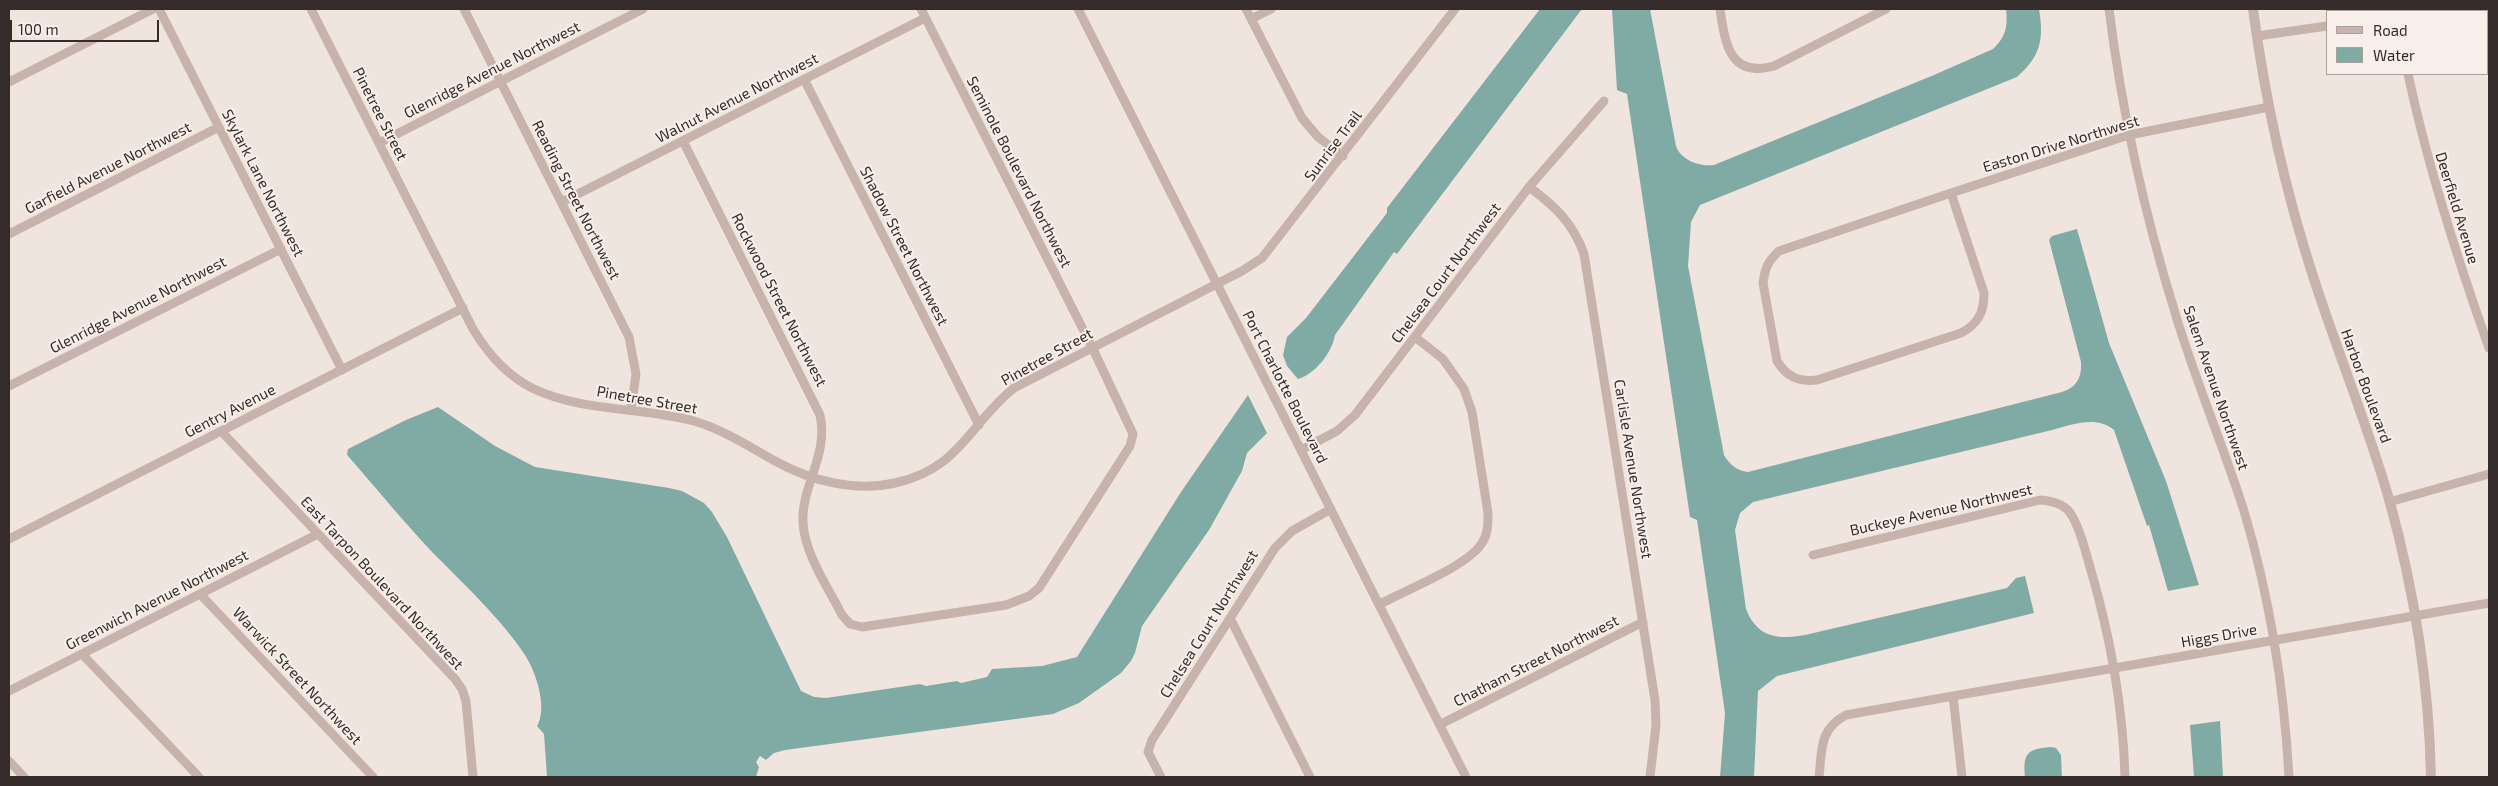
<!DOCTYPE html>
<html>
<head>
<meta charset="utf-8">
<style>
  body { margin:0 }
  #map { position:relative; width:2498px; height:786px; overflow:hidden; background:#f0e5de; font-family:"Exo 2",sans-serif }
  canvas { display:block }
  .frame { position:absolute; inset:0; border:10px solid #352b2a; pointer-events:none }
  .legend { position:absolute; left:2326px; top:10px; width:162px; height:65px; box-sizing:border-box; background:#f8efea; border:1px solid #aaa19d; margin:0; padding:6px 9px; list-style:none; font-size:15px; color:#352b2a }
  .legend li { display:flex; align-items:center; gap:10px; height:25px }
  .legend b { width:25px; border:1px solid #aaa19d }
  .scale { position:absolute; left:10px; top:20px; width:149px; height:22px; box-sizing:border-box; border:2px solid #352b2a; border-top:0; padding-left:6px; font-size:15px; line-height:18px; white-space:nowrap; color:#352b2a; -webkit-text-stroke:4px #f8efea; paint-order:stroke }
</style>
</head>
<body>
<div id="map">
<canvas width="2498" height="786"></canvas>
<div class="frame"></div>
<ul class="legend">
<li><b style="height:6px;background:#c7b3ab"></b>Road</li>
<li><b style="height:14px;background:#80aaa4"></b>Water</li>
</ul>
<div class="scale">100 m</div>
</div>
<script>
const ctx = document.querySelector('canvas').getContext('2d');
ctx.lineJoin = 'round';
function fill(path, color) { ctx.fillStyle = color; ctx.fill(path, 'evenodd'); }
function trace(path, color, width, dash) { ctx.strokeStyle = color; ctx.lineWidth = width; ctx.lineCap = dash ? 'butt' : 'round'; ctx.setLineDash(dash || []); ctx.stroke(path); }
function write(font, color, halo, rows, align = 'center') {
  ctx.font = font + ' "Exo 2",sans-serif'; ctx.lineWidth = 4; ctx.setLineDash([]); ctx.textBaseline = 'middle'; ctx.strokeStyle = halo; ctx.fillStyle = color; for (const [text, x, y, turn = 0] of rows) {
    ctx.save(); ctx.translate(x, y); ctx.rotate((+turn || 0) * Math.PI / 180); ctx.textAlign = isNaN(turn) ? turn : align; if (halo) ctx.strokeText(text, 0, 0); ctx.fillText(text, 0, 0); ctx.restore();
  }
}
const water = new Path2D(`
  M1540,9h42l-185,245 -3,-2 -59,83c-3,18 -20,39 -37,44l-11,-13 -4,-11 4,-18 19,-19 81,-105v-5z
  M1612,9h38l26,137c5,14 23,21 38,19l220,-90 59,-26c13,-12 15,-23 13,-40h33c5,30 2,47 -22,68l-317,128 -9,17 -3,44 36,189c5,9 13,16 24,17l310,-79c17,-4 24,-13 23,-31l-32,-122 3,-4 25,-7 32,114 57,138 33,104 -31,6 -19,-66 -2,1 -33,-96c-19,-16 -45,-4 -66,1l-295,71 -13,11 -5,17 11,79c11,28 31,31 59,26l202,-47 9,-10 9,-2 9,37 -257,63 -19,15 -4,86h-34l5,-64 -28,-193 -7,-3 -63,-423 -10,-4z
  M1248,395l19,38 -20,20 -5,18 -33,59 -67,96 -7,27 -4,8 -10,12 -42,30 -26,11 -268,36 -11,3 -8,7 -6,-4 -4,6 3,5 -3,10h-209l-3,-43 -7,-8c11,-18 -1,-54 -12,-71 -22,-34 -63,-73 -92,-102 -30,-32 -57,-65 -86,-98l1,-6 58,-29 32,-13 57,39 40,21 134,21 13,3 22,12 8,9 15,25 74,154 13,6 12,1 94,-14 6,2 31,-5 4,2 26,-6 5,-8 50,-3 35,-9 104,-165z
  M2220,721l3,56h-29l-4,-52z
  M2051,747l5,1 5,7 1,22h-37c-2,-23 1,-28 26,-30z`);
const minor = new Path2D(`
  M159,9l183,361
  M311,9l162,320c15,25 34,47 61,60 49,23 108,18 160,32 30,9 54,25 81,40 36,20 80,31 120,22 65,-14 74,-59 119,-95l228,-117 20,-13 193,-249
  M464,9l165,328 7,37 -5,36
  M1078,9l388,768
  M1246,9l56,109 16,19 25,19
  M1720,9c5,33 9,70 54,57l112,-57
  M2109,9c13,104 36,207 67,307 20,66 47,129 68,195 26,87 40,176 45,266
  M2397,9v2
  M2429,11l12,-2
  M1251,19l20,-10
  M2257,36l70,-10
  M2408,74c20,94 49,184 81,274
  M804,79l175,346
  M9,82l144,-73
  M683,141l137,274c9,41 -19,70 -17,108 2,32 25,64 39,92l8,9 12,3 144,-22 23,-9 10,-8 91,-142 3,-12 -41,-87 -171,-338
  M379,143l264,-134
  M1529,187c26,19 44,36 55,67l71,446 1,25 -6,52
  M1951,193l33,100c0,20 -6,31 -23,40l-144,47c-19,2 -30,-3 -40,-19l-14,-78c2,-15 5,-22 16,-32z
  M1951,193l178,-58 140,-28
  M562,202l363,-184
  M9,234l210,-107
  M9,386l272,-137
  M221,431l234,248 7,10 4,12 7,76
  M1301,450l36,-19 18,-16 174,-228 75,-86
  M2389,502l100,-28
  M9,539l454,-231
  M1813,555l227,-55c13,1 26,4 32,16 9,15 13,34 18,51 20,68 33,139 35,210
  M200,594l173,183
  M1380,604c26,-14 88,-38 102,-61 6,-9 6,-19 6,-30l-16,-101 -8,-23 -21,-30 -28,-22
  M1230,618l80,159
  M82,654l117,123
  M9,691l309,-157
  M1953,696l536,-93
  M1441,724l202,-102
  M9,761l15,16
  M1161,777l-13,-25 4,-12 123,-192 17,-17 39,-22
  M1819,777c3,-27 0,-48 27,-62l107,-19 9,81`);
const tertiary = new Path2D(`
  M2253,9c12,90 32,181 60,267 24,75 54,147 76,223 25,90 40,185 42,278`);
const streetNames = [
  ["Glenridge Avenue Northwest",492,70,-27],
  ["Walnut Avenue Northwest",737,98,-27],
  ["Pinetree Street",380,114,63],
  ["Easton Drive Northwest",2061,144,-17],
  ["Sunrise Trail",1333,146,-53],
  ["Garfield Avenue Northwest",108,168,-27],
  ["Seminole Boulevard Northwest",1019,172,63],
  ["Skylark Lane Northwest",263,183,63],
  ["Reading Street Northwest",576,200,63],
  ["Deerfield Avenue",2457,208,73],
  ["Shadow Street Northwest",904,246,63],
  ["Chelsea Court Northwest",1446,273,-53],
  ["Rockwood Street Northwest",779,300,63],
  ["Glenridge Avenue Northwest",138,305,-27],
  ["Pinetree Street",1047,357,-29],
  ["Harbor Boulevard",2366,386,70],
  ["Port Charlotte Boulevard",1285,387,63],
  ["Salem Avenue Northwest",2216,388,71],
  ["Pinetree Street",647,400,10],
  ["Gentry Avenue",230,411,-27],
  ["Carlisle Avenue Northwest",1633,469,81],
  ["Buckeye Avenue Northwest",1941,510,-13],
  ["East Tarpon Boulevard Northwest",382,583,47],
  ["Greenwich Avenue Northwest",157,600,-27],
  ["Chelsea Court Northwest",1209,624,-58],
  ["Higgs Drive",2219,636,-10],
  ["Chatham Street Northwest",1536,661,-27],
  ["Warwick Street Northwest",297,676,47]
];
fill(water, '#80aaa4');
trace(minor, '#c7b3ab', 9);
trace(tertiary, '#c7b3ab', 10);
write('15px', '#352b2a', '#f8efea', streetNames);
</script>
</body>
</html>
